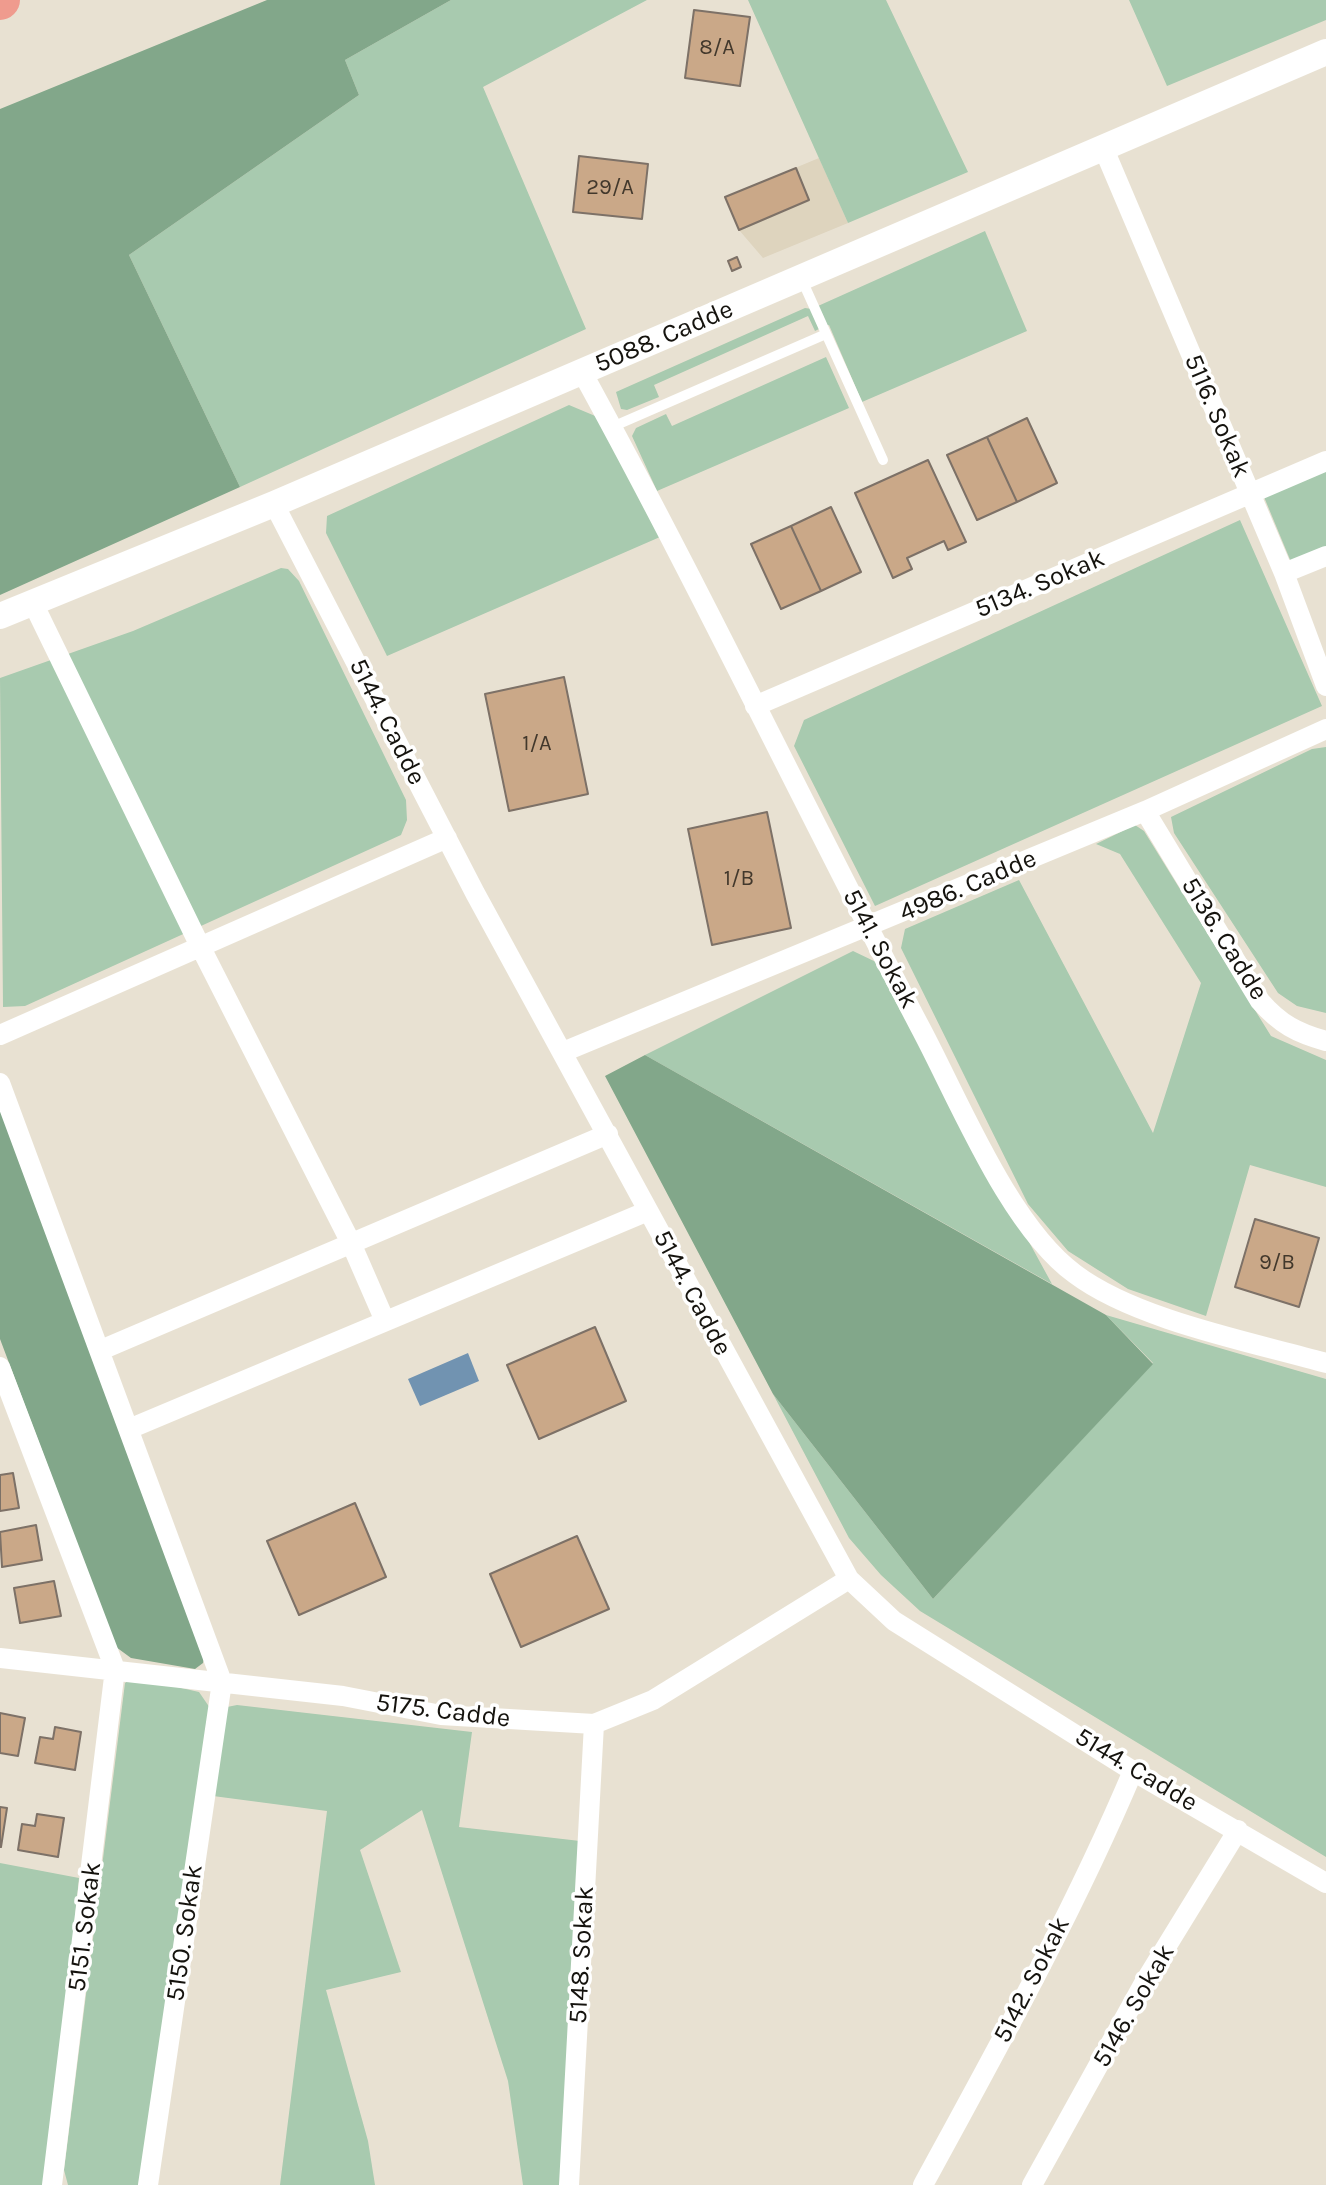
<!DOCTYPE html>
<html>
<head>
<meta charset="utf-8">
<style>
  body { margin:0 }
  canvas { display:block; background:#e8e1d2 }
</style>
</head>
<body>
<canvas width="1326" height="2185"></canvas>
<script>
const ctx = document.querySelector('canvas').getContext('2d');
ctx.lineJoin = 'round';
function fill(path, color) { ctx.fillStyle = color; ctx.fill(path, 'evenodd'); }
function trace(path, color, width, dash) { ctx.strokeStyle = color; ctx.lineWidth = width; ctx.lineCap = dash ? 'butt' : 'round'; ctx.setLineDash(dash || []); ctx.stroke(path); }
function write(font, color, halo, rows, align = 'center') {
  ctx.font = font + ' Karla,sans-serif'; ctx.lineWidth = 7; ctx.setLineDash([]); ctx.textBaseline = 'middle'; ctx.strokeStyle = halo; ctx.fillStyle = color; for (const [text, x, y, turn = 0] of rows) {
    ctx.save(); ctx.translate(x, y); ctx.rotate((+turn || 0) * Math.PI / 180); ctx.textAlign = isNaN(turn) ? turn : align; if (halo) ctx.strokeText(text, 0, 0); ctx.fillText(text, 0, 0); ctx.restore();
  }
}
const built = new Path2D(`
  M819,158l29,65 -85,35 -24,-28 -14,-33z`);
const green = new Path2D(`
  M451,0h196l-164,87 103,242 -346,158 -111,-232 230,-160 -14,-35z
  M748,0h138l82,172 -120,51z
  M1129,0h197v20l-159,66z
  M985,231l42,100 -165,71 -33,-77 -4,1 -7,-20z
  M805,308l7,1 7,20 -4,2 -7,-15 -154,69 5,12 -32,13 -6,-1 -5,-17z
  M826,357l23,51 -192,83 -25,-55 4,-8 30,-14 6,12z
  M569,405l31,13 60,119 -273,119 -61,-123 1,-17z
  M1326,471v76l-35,15 -27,-65z
  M1240,520l82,186 -447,200 -81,-160 10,-26z
  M281,568l7,1 11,12 107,219 1,20 -6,15 -376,171 -22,1 -3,-329 133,-47z
  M1326,747v266l-29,-7 -19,-13 -104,-160 -3,-16 141,-68z
  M1135,825l9,6 127,205 55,24v127l-76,-22 -44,151 -78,-27 -60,-38 -40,-47 -127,-256 4,-19 114,-49 134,253 48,-150 -81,-129 -24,-10z
  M853,951l23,11 176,322 -407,-229z
  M1106,1315l220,64v478l-406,-246 -39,-36 -32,-37 -76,-144 160,205 220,-236z
  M133,1677l66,15 11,16 -68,477h-74l-4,-15 61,-487z
  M237,1705l235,27 -13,95 121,14 -13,344h-44l-15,-104 -86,-271 -62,40 41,122 -75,18 42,151 7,44h-95l47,-374 -114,-15 14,-89z
  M0,1863l79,15 -31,307h-48z`);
const forest = new Path2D(`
  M267,0h184l-106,60 14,35 -230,160 111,232 -240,108v-486z
  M645,1055l461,260 47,49 -220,235 -160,-205 -168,-318z
  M0,1109l205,544 -2,10 -8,6 -64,-11 -15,-11 -116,-308z`);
const water = new Path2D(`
  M468,1353l11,28 -59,25 -12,-27z`);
const building = new Path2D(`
  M694,10l56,7 -10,69 -55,-8z
  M579,156l69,8 -6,55 -69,-7z
  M796,168l13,32 -70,30 -14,-33z
  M737,257l4,10 -9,4 -4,-10z
  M1027,418l30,65 -40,19 -30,-65z
  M987,437l30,65 -40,18 -30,-65z
  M928,460l38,82 -18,8 -4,-9 -37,17 5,11 -19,9 -38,-85z
  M831,507l30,65 -40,19 -30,-65z
  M791,526l30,65 -40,18 -30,-65z
  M564,677l24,117 -79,17 -24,-117z
  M767,812l24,116 -79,17 -24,-116z
  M1255,1219l64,19 -20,69 -64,-20z
  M595,1327l31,74 -87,38 -32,-74z
  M13,1473l6,35 -19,3v-36z
  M355,1503l31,74 -87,38 -32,-74z
  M36,1525l6,35 -40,7 -2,-35z
  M577,1536l32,73 -88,38 -31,-73z
  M54,1581l7,35 -41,7 -6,-35z
  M0,1713l25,5 -7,38 -18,-3z
  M55,1727l26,5 -6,38 -40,-7 5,-26 13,2z
  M0,1807l7,1 -6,39h-1z
  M37,1814l27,4 -6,39 -40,-7 4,-26 13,2z`);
const service = new Path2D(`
  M802,280l81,180
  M612,427l214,-93`);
const minor = new Path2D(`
  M1103,147l181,426 42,113
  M582,372c118,215 224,438 338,655 39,73 89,199 155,247 61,46 177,68 251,89
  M274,504l201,389 374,686 45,42 239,150 193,112
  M1284,573l42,-17
  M33,603l166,341 152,299 34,78
  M755,706l571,-245
  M1145,811l115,190c20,23 37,32 66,40
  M0,1035l447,-197
  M563,1052l582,-241 181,-82
  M0,1083l222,599 -74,503
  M101,1350l507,-216
  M0,1367l115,302 -63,516
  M129,1429l519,-218
  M0,1658l343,38 98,19 153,9 59,-24 196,-121
  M569,2185l25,-461
  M923,2185c74,-136 150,-272 210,-414
  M1032,2185l112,-202 94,-153`);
const tertiary = new Path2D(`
  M0,616l274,-112 1052,-452`);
const motorway = new Path2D(`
  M0,1l1,-1`);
const numberNames = [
  ["8/A",717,48],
  ["29/A",610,188],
  ["1/A",537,744],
  ["1/B",739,879],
  ["9/B",1277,1263]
];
const streetNames = [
  ["5088. Cadde",664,337,-23],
  ["5116. Sokak",1217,416,67],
  ["5134. Sokak",1040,584,-23],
  ["5144. Cadde",387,722,63],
  ["4986. Cadde",968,886,-23],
  ["5136. Cadde",1224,939,58],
  ["5141. Sokak",880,949,62],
  ["5144. Cadde",692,1293,62],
  ["5175. Cadde",443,1711,7],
  ["5144. Cadde",1136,1770,31],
  ["5151. Sokak",85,1927,-83],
  ["5150. Sokak",185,1933,-82],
  ["5148. Sokak",582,1955,-87],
  ["5142. Sokak",1032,1980,-63],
  ["5146. Sokak",1134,2006,-60]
];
fill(built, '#ded4be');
fill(green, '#a8caaf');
fill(forest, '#82a78a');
fill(water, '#7193b1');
fill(building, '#caa888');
trace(building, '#7d7167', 2);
trace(service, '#fff', 10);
trace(minor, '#fff', 20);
trace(tertiary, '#fff', 26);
trace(motorway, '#ef9b8e', 38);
write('22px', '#42382c', null, numberNames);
write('26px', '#15130e', '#fff', streetNames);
</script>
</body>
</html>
